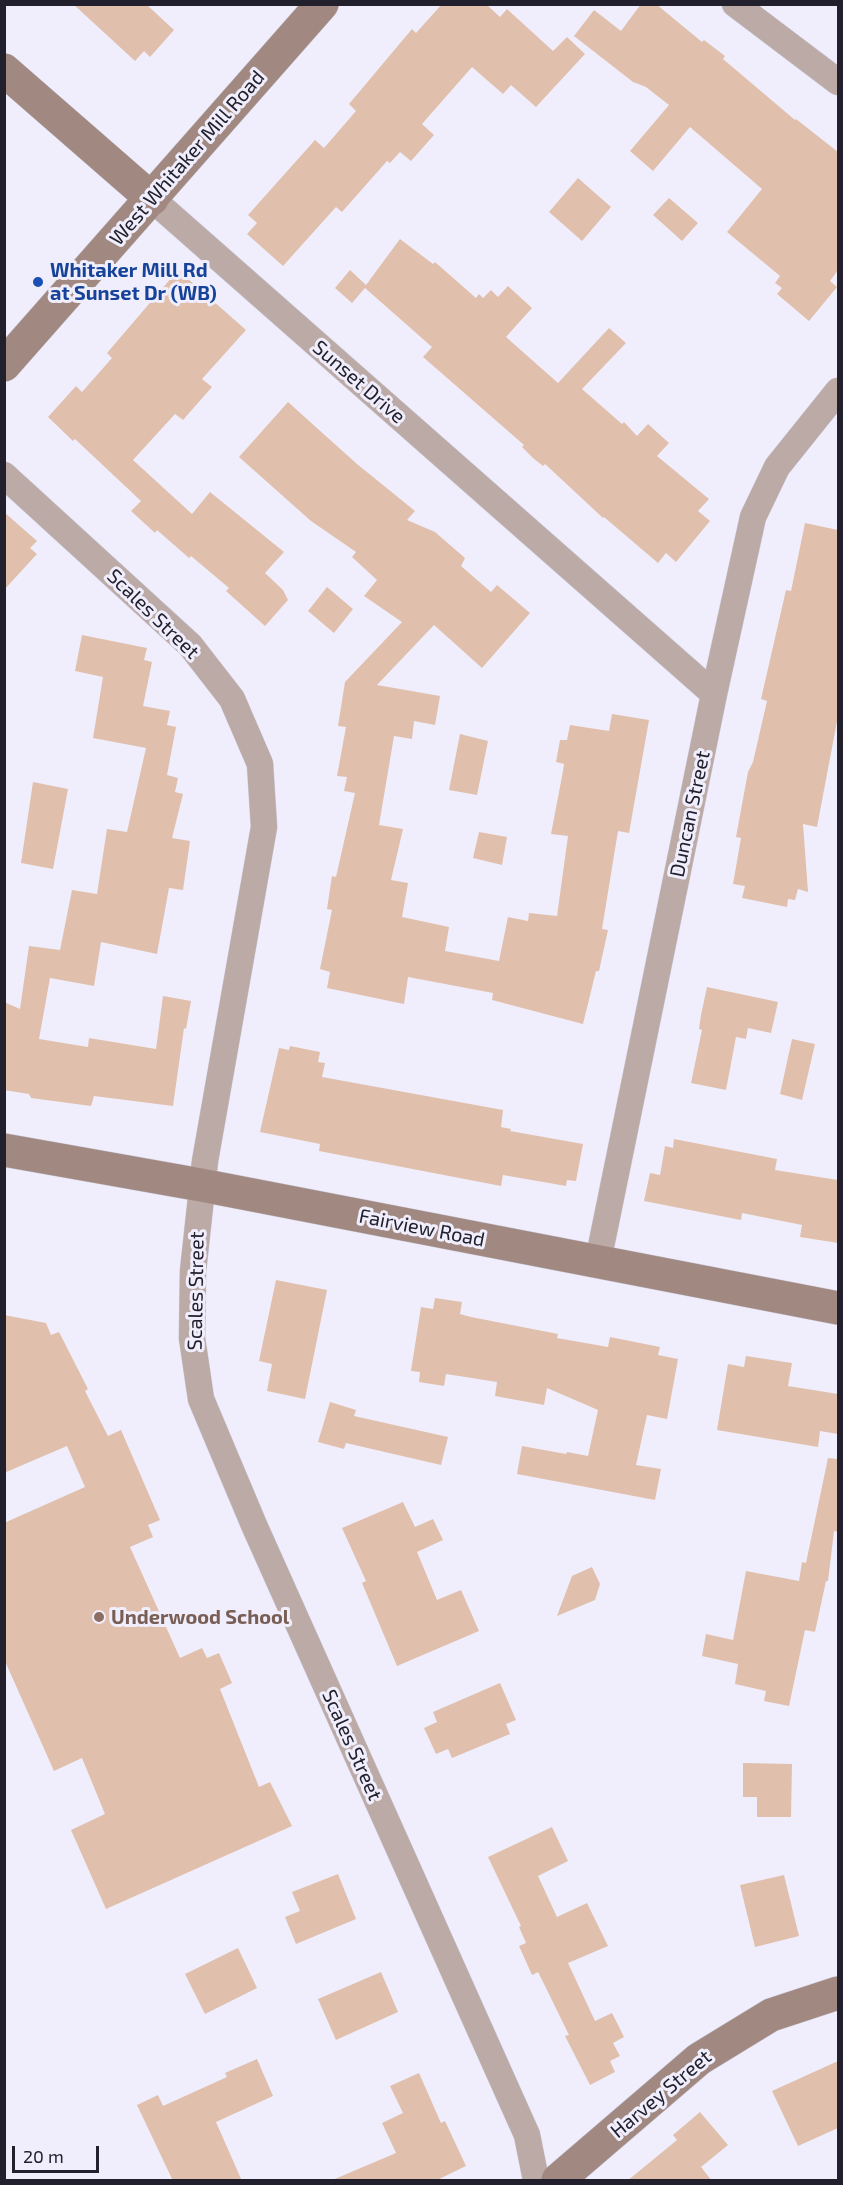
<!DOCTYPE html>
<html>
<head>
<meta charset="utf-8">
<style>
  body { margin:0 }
  #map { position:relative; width:843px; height:2185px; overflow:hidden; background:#f0eefc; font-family:"Exo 2",sans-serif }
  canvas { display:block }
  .frame { position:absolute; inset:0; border:6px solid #21202c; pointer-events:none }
  .scale { position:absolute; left:12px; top:2146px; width:87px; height:27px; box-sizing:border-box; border:3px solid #21202c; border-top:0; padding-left:8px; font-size:18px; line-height:21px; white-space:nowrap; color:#21202c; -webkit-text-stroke:4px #f0eefc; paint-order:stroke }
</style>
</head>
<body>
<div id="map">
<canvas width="843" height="2185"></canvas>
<div class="frame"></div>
<div class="scale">20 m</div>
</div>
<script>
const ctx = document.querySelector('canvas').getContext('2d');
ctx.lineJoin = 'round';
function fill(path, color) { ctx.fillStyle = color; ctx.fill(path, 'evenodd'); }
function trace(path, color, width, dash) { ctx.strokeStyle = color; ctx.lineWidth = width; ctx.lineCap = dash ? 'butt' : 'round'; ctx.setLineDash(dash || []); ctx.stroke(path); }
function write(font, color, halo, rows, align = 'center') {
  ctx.font = font + ' "Exo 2",sans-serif'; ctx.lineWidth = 6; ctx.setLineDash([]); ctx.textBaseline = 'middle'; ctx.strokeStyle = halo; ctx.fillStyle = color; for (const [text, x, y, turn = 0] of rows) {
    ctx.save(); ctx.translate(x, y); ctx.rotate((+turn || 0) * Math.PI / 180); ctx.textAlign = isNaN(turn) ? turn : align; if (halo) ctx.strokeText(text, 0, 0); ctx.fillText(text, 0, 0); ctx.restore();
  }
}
const building = new Path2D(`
  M73,4h73l28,26 -24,27 -6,-6 -9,10z
  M442,4h44l14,13 7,-8 46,42 14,-14 18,17 -49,53 -25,-22 -8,9 -31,-27 -50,57 12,11 -23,26 -11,-9 -10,11 -3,-2 -45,51 -6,-5 -53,59 -36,-32 10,-11 -9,-8 67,-75 9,8 32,-37 -7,-7 63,-75 4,4z
  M641,4h15l46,38 2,-2 21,16 -2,3 72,61 1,-1 42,33v118l-8,11 7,6 -28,34 -32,-27 5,-6 -7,-5 5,-7 -53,-44 35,-43 -72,-62 -37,44 -23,-20 39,-46 -23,-18 -13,-5 -59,-46 20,-26 27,21z
  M578,178l33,29 -29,34 -33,-29z
  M669,198l29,25 -16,18 -29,-26z
  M400,239l33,25 2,-2 41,36 3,-4 4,4 8,-8 7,7 10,-11 24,22 -26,29 52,46 51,-55 17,15 -44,46 40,35 2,-2 13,14 11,-12 21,19 -12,13 52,43 -11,12 12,10 -34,41 -10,-9 -8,10 -54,-46 -1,1 -58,-54 -2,2 -10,-8 -11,-11 2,-2 -101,-88 9,-10 -67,-59 -13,15 -17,-15 15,-18 16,15z
  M178,270l68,60 -44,49 10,8 -29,33 -8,-6 -42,46 59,54 18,-22 74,60 -19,21 18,17 5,10 -23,26 -39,-35 3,-3 -38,-32 -2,2 -32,-28 -2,3 -24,-22 10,-10 -66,-62 -2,2 -25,-24 28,-31 6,6 30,-34 -5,-5z
  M288,402l69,62 58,47 -8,9 28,12 30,26 -4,8 30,26 6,-7 33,28 -48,55 -48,-43 -57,60 63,11 -5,29 -21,-4 -2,18 -18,-3 -15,89 24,4 -12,51 17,3 -6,34 47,10 -4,24 54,10 9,-44 20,4 1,-8 28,3 11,-80 -17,-2 12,-63 1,-7 -8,-2 4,-22h7l3,-15 39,6 3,-17 37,6 -20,113 -11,-2 -16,98 6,1 -9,41h-3l-13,53 -91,-24 1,-7 -85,-16 -4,27 -77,-16 3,-16 -10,-3 12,-59 -5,-1 5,-33 4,1 19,-84 -11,-2 3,-14 -10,-1 9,-49 -8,-1 7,-44 57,-60 -38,-26 13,-16 -25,-23 4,-5 -45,-31 -72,-64z
  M4,512l33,29 -7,7 7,6 -33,36z
  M805,523l33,7v186l-21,111 -14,-3 5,68 -10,-3 -3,11 -7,-1 -1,8 -45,-9 3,-12 -12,-2 8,-46 -5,-1 12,-65 5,-10 14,-61 -6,-2 25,-109 5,1z
  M327,587l26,22 -19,24 -26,-22z
  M82,635l65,13 -3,12 8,2 -9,44 27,5 -3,14 9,2 -9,48 11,3 -3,14 8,2 -11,44 18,3 -7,49 -14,-2 -12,66 -56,-12 -7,44 -44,-8 -11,61 49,8 1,-9 67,11 7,-53 28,5 -5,28 -2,-1 -11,78 -79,-10 -3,10 -60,-8 -2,-4 -25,-4v-88l16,7 9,-63 31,4 12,-60 25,4 10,-65 20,3 19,-84 -53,-10 10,-61 -28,-6z
  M460,734l28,7 -11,54 -28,-5z
  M33,782l35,7 -15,80 -32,-6z
  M479,832l28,5 -5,28 -29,-7z
  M707,987l71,15 -7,31 -23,-5 -2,11 -10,-2 -10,53 -35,-7 11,-53 -3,-1 2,-14z
  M792,1039l23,5 -13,56 -22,-6z
  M290,1046l30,6 -2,10 7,1 -3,14 181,33 -2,17 10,2 -1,2 73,13 -7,37 -9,-1 -1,6 -63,-11 -2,11 -182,-35 1,-7 -60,-12 19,-84 10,2z
  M674,1139l103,20 -2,11 63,10v63l-38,-6 2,-12 -60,-12 -1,7 -97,-19 6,-28 10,2 5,-29 8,2z
  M276,1280l51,10 -22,109 -38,-8 5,-27 -13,-3z
  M435,1298l27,4 -2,12 11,3 87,17 -1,4 51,9 2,-10 50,10 -2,8 20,4 -11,60 -20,-4 -11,50 25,4 -6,31 -138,-26 5,-28 44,8 1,-2 21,4 10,-46 -51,-22 -3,17 -49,-9 2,-14 -51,-8 -2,12 -25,-4 1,-10 -9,-1 10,-64 12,2z
  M4,1315l42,8 5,12 8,-3 29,57 -3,2 23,45 13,-6 39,90 -12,5 5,12 -23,10 50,111 22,-10 5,10 12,-5 13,30 -12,6 39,98 11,-5 22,44 -186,83 -35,-79 34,-16 -23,-56 -28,13 -50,-112v-136l81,-36 -18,-41 -63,27z
  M746,1356l46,7 -4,23 50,8v40l-18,-3 -2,16 -101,-17 11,-66 16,3z
  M330,1402l26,8 -2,6 94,21 -7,28 -95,-22 -2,6 -26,-7z
  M828,1458l10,1v73l-4,-1 -6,50h-2l-11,51 -10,-2 -16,76 -25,-5 2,-10 -31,-7 3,-20 -36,-8 4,-22 27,6 13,-69 53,10 3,-19 4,1z
  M403,1502l12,25 18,-8 10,21 -26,12 20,48 24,-10 18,41 -82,35 -35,-83 4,-2 -24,-53z
  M592,1567l8,17 -5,16 -38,16 15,-40z
  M500,1683l16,37 -10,4 4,10 -58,24 -4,-9 -12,5 -12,-26 13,-6 -4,-10z
  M743,1763l49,1 -1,53h-34v-20h-14z
  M552,1827l16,34 -30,15 19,41 30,-14 21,43 -40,17 27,58 17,-8 12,24 -11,6 7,13 -10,5 5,11 -25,13 -25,-49 4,-1 -23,-47 -8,-16 -6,3 -13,-29 7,-3 -7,-16 2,-1 -33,-69z
  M338,1874l18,45 -60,25 -11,-27 15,-6 -8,-19z
  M784,1875l15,61 -44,11 -15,-62z
  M238,1948l19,40 -52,26 -20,-40z
  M381,1972l17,40 -62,28 -18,-41z
  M257,2059l16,37 -57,26 26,59h-69l-36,-76 21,-10 5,11 64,-29 -2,-4z
  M838,2061v67l-40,18 -26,-55z
  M419,2073l22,50 4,-2 21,45 -31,15h-105l66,-28 -14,-30 21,-10 -13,-27z
  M700,2112l28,33 -27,22 11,14h-85l50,-41 -4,-5z`);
const street = new Path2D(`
  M735,4l103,78
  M152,199l562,495
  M4,475l186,170 42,54 28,65 4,63 -59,334 -12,110 -1,67 9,61 53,126 273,610 9,45
  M598,1261l116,-567 39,-177 24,-50 61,-76`);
const secondary = new Path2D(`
  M4,70l148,129
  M4,365l318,-361
  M4,1150l197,35 637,123
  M558,2180l141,-121 72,-44 67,-22`);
const markers = [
  [38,282,6,"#1a4fb4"],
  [99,1617,6,"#8d6e63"]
];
const streetNames = [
  ["West Whitaker Mill Road",187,158,-49],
  ["Sunset Drive",359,382,41],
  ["Scales Street",153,614,44],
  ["Duncan Street",690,814,-78],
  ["Fairview Road",422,1228,11],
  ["Scales Street",196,1291,-89],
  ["Scales Street",352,1745,66],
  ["Harvey Street",661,2094,-40]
];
const transitNames = [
  ["Whitaker Mill Rd",50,270],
  ["at Sunset Dr (WB)",50,293]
];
const educationNames = [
  ["Underwood School",111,1617]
];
fill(building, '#e0c0ac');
trace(street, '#cbc9d7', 27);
trace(secondary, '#cbc9d7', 34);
trace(street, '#bbaaa5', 26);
trace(secondary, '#a18981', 33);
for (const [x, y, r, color] of markers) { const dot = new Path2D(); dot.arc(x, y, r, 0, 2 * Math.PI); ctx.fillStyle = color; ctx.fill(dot); trace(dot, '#f0eefc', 2); }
write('20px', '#21202c', '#f0eefc', streetNames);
write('bold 20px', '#164399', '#f0eefc', transitNames, 'left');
write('bold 20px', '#785e54', '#f0eefc', educationNames, 'left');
</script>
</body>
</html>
